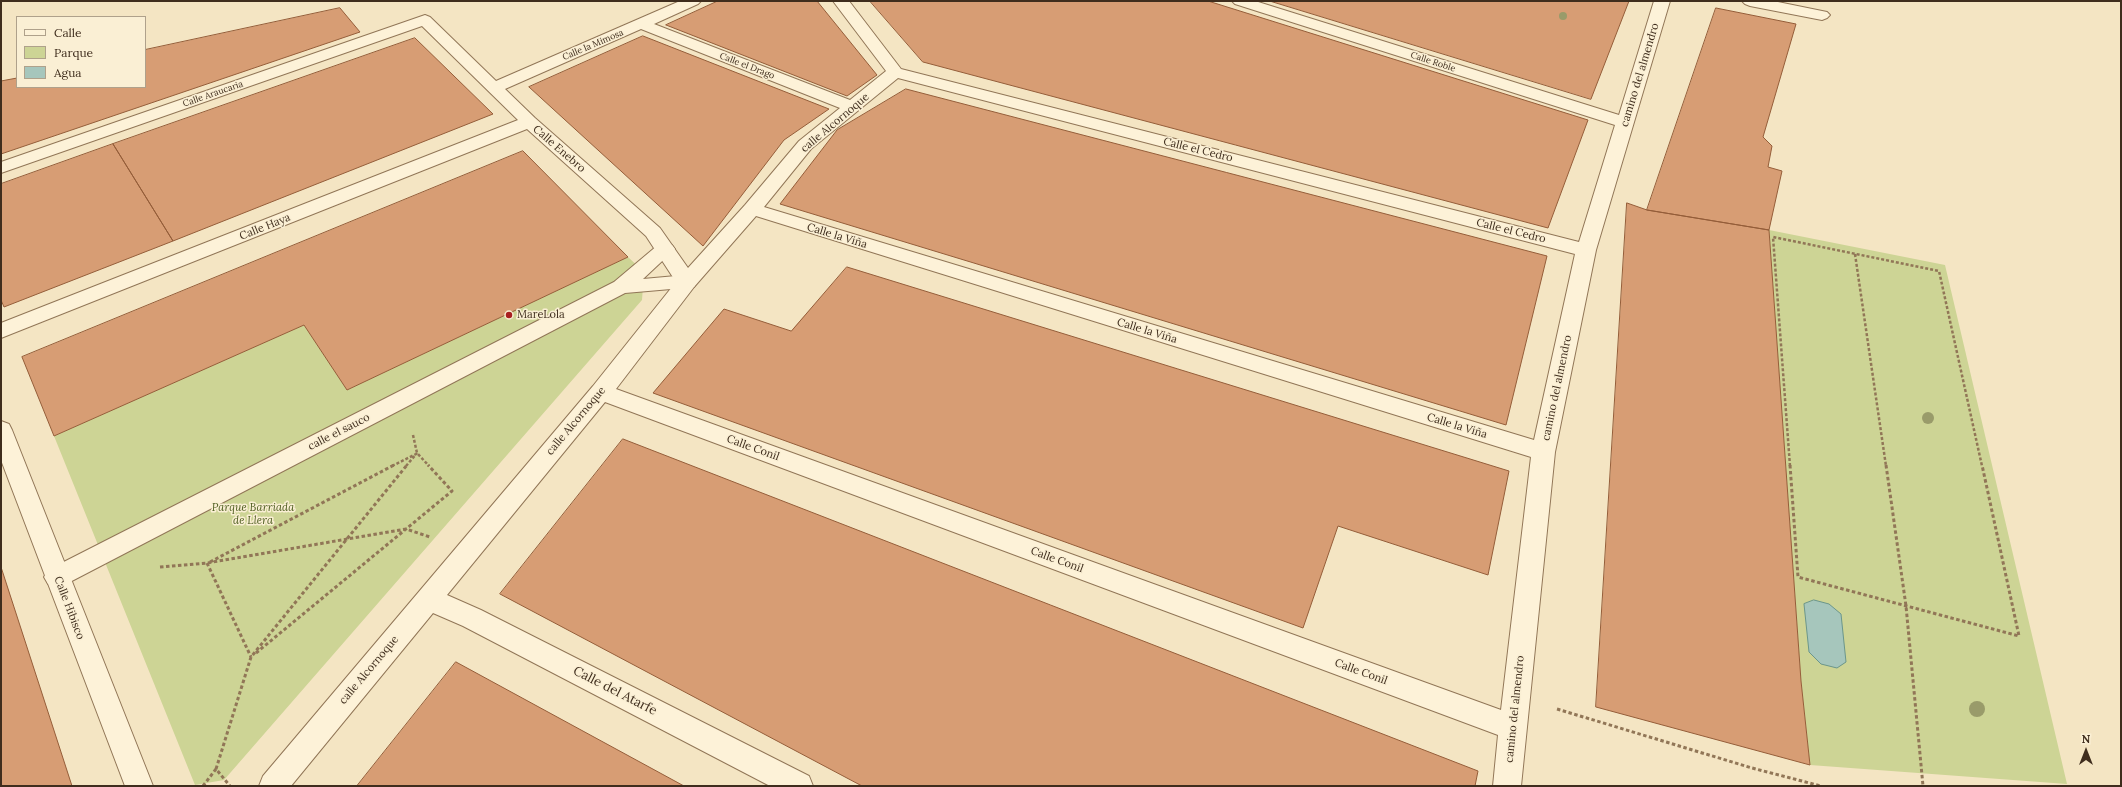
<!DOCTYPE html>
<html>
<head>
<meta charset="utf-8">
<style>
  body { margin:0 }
  #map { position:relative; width:2122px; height:787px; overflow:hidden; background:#f4e5c3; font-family:Lora,serif }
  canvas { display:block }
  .frame { position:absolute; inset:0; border:2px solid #3f2d1d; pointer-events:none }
  .legend { position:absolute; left:16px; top:16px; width:130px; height:72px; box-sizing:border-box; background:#faefd4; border:1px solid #afa18b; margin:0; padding:5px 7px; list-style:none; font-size:12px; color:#3f2d1d }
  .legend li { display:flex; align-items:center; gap:8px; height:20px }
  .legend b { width:20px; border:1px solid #afa18b }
  .north { position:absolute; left:2066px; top:731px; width:40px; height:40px; -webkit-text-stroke:3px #faefd4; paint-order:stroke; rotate:0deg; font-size:11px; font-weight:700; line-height:16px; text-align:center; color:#3f2d1d }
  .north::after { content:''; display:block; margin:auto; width:14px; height:18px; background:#3f2d1d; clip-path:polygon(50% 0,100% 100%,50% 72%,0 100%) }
</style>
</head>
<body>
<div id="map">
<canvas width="2122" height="787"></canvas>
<div class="frame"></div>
<ul class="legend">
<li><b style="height:5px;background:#fdf2d8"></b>Calle</li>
<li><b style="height:11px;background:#cdd495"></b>Parque</li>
<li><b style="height:11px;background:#a6c6bc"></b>Agua</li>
</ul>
<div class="north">N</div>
</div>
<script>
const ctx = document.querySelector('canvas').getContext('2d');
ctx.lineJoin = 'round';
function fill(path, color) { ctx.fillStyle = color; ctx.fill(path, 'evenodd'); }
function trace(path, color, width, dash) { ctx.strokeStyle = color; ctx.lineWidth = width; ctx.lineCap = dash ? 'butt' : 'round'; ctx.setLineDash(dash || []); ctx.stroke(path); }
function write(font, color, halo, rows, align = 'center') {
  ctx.font = font + ' Lora,serif'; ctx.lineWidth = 3; ctx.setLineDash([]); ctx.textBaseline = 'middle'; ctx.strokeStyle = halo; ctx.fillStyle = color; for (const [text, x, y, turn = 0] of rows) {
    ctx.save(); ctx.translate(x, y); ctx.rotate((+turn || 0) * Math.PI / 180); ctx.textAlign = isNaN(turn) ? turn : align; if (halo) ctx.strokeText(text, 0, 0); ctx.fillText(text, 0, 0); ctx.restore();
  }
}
const green = new Path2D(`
  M1769,230l176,35 122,519 -257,-19 -9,-84z
  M628,257l16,15 -2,28 -418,480 -29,5 -141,-349 250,-111 43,65z`);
const water = new Path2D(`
  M1814,600l15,4 12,10 5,48 -9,6 -16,-4 -12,-12 -5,-48z`);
const building = new Path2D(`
  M718,1h99l60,74 -30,21 -181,-71z
  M870,1h338l380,119 -40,108 -625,-166z
  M1270,1h359l-38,98z
  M340,8l20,24 -359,122v-73l16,-3v9h128v-37z
  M1716,8l80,16 -33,113 9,9 -4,21 14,4 -13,59 -122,-20z
  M643,36l186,73 -45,31 -81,106 -174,-159z
  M415,38l78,76 -320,127 -60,-97z
  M906,89l641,167 -41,169 -726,-221 57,-74z
  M113,144l60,97 -169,66 -3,-7v-116z
  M523,151l105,106 -281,133 -43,-65 -250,111 -32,-79z
  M1627,203l20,7 122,20 32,451 9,84 -214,-58z
  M847,267l662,204 -21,104 -150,-49 -35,102 -650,-235 71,-84 67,22z
  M623,439l855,332 -3,15h-613l-362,-192z
  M1,567l71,219h-71z
  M456,662l228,124h-327z`);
const pathFar1 = new Path2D(`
  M1855,254l31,212
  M413,435l4,18 12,13
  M392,466l24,-12
  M406,466l11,-13
  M1790,466l-17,-229 166,34 43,195`);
const path = new Path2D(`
  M1790,465l8,112 221,59 -37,-171
  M1886,465l20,141 17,180
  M210,562l184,-97
  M207,563l44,94
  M160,567l47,-4 199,-34 24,8
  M256,653l196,-162 -24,-26
  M1557,709l195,59 69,18
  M216,769l35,-112 156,-192
  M203,786l13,-17 14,17`);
const pedestrian = new Path2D(`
  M665,243l7,2 3,4 -32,30 44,-4 7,2 3,5 -3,5 -69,6 -559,291 -9,4 -9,-4 -4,-7 4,-7 566,-288 44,-37z`);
const minor = new Path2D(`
  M680,1h21l-3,3 -44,20 196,76 36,-29 -53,-70h16l52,68 678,173 36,-117 -380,-121 -3,-3h23l364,114 35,-114h16l-74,249 -41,202 -34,334h-28l5,-51 -893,-333 -158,193 34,15 328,166 4,10h-43l-307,-160 -30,-13 -142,173h-32l4,-10 330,-390 83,-104 -30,-46 -119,-107 -526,209v-15l517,-203 -96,-94 -421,147v-11l424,-147 5,2 66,64zM641,29l199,79 -41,33 -54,64 -57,63 -28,-40 -125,-110 -30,-29zM898,78l677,176 -41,186 -770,-233 47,-58zM756,216l775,241 -30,253 -885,-321 78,-102z
  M1742,1h31l54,11 3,3 -3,3 -5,2 -72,-14 -5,-2z
  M1,421l8,3 3,6 141,356h-28l-124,-326z`);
const trees = [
  [1563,16,4],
  [1928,418,6],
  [1977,709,8]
];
const markers = [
  [509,315,4,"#a81f20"]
];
const farStreetnames = [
  ["Calle la Mimosa",593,45,-23],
  ["Calle Roble",1433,62,18],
  ["Calle el Drago",747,66,21],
  ["Calle Araucaria",213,94,-19]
];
const streetNames = [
  ["camino del almendro",1640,75,-73],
  ["calle Alcornoque",835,123,-40],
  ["Calle Enebro",559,149,41],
  ["Calle el Cedro",1198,150,14],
  ["Calle Haya",265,227,-22],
  ["Calle el Cedro",1511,231,14],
  ["Calle la Viña",837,236,17],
  ["Calle la Viña",1147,331,17],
  ["camino del almendro",1557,388,-78],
  ["calle Alcornoque",576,421,-50],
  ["Calle la Viña",1457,426,17],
  ["calle el sauco",339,432,-27],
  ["Calle Conil",753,448,20],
  ["Calle Conil",1057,560,20],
  ["Calle Hibisco",69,608,69],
  ["calle Alcornoque",369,670,-50],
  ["Calle Conil",1361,672,20],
  ["camino del almendro",1515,709,-84]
];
const poiNames = [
  ["MareLola",517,315]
];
const parkNames = [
  ["Parque Barriada",253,508],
  ["de Llera",253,521]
];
const nearStreetnames = [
  ["Calle del Atarfe",615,691,27]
];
fill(green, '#cdd495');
fill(water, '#a6c6bc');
trace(water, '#6b968b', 1);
fill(building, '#d79d74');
trace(building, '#945d39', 1);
trace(pedestrian, '#917657', 2);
trace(minor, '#917657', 2);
trace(pathFar1, '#917657', 2.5, [3, 2]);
trace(path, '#917657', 3, [3.5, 2.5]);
fill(pedestrian, '#fdf2d8');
fill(minor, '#fdf2d8');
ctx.fillStyle = '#999b6a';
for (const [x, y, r] of trees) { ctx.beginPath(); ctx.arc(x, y, r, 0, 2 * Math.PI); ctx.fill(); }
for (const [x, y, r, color] of markers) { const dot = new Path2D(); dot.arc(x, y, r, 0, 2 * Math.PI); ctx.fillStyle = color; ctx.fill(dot); trace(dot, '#faefd4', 1.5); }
write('9px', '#3f2d1d', '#faefd4', farStreetnames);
write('11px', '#3f2d1d', '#faefd4', streetNames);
write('11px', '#3f2d1d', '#faefd4', poiNames, 'left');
write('italic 11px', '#4f5e21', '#faefd4', parkNames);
write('13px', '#3f2d1d', '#faefd4', nearStreetnames);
</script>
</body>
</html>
